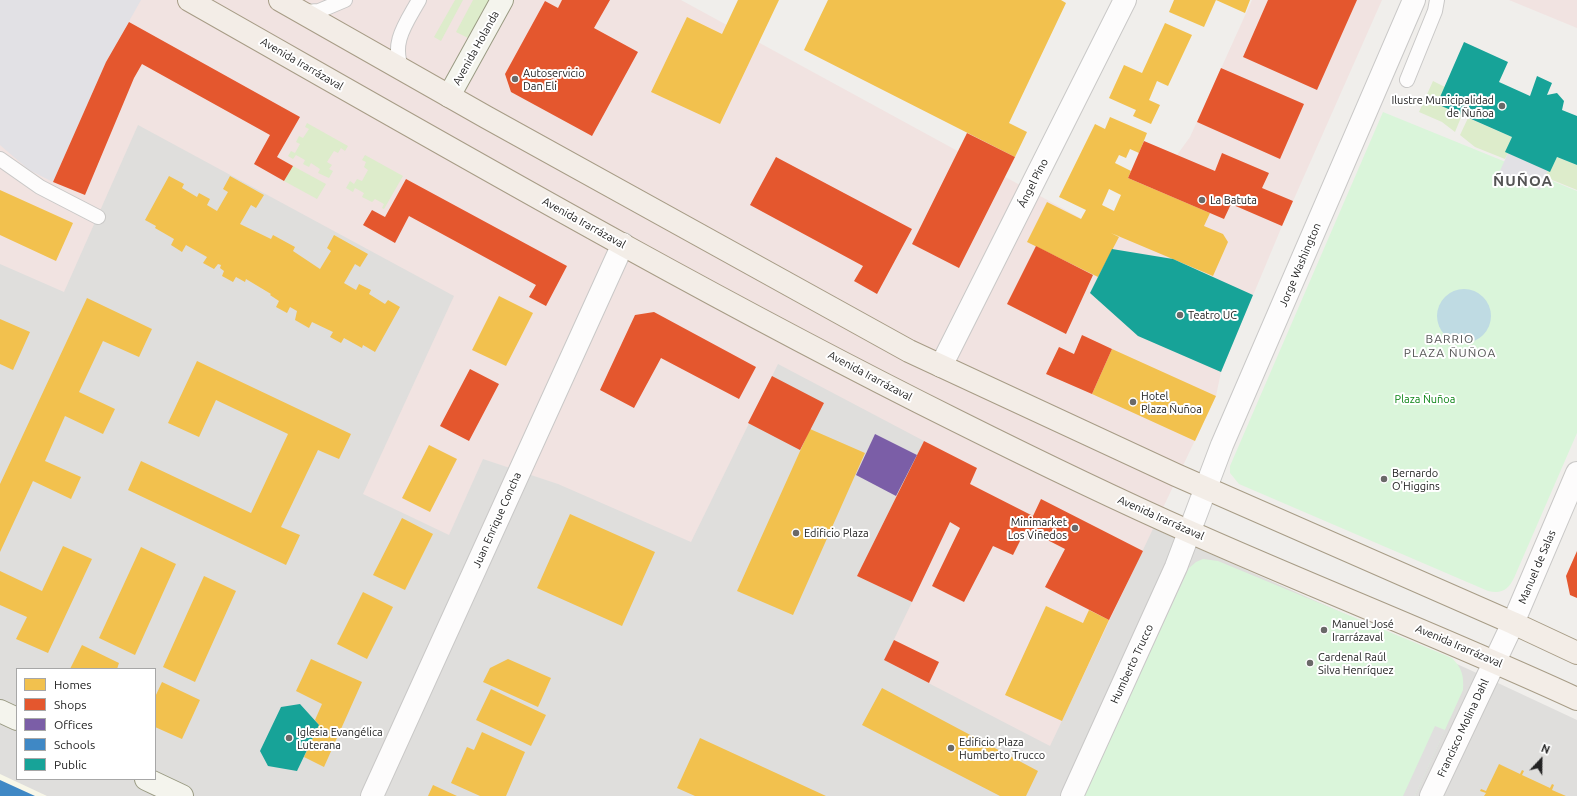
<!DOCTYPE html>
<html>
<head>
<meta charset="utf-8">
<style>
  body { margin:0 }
  #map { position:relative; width:1577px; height:796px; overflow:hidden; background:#f0eeeb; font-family:Ubuntu,sans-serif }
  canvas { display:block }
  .legend { position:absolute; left:16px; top:668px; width:140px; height:112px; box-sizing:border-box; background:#fff; border:1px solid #a7a7a7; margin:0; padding:5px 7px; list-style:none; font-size:12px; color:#222 }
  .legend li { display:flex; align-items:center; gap:8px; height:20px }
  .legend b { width:20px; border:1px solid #a7a7a7 }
  .north { position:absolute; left:1521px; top:740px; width:40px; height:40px; -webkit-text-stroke:3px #fff; paint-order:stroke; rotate:22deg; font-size:11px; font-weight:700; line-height:16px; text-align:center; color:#222 }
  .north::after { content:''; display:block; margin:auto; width:14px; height:18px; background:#222; clip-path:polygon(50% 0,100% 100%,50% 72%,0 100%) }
</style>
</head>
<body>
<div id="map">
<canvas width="1577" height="796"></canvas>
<ul class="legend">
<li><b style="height:11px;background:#f2c14e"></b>Homes</li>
<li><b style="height:11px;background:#e4572e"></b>Shops</li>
<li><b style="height:11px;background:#7b5ea7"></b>Offices</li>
<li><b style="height:11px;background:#3f88c5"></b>Schools</li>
<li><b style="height:11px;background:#17a398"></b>Public</li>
</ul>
<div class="north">N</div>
</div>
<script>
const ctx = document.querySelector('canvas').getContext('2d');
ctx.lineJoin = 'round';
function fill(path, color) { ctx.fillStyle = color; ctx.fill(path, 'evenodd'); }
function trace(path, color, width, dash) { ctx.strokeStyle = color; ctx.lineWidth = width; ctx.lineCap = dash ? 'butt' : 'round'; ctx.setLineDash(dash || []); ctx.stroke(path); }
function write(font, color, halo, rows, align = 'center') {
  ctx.font = font + ' Ubuntu,sans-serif'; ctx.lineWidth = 4; ctx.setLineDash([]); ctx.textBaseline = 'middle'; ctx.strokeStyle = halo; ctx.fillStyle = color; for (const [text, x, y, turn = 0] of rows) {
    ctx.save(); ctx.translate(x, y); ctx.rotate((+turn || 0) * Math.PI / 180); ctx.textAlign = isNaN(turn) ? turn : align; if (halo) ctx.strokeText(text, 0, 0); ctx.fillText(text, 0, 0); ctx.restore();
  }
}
const residential = new Path2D(`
  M108,0l785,412 575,257 109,51v76h-1577v-641zM17,669h138v110h-138z`);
const commercial = new Path2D(`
  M0,0h681l436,238 73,-101 62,-137h130l-100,226 -61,146 -5,24 -166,350 -166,-86 28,-58 -55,-26 67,-135 -146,-77 -87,178 -133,-58 -75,-25 -34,76 -86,-41 91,-198 -316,-171 -74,167 -64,-28z
  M1509,0h68v28z`);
const education = new Path2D(`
  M0,774l47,22h-47z`);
const grass = new Path2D(`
  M455,0h8l-22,41 -7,-4z
  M473,0h16l-21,38 -12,-6z
  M1433,81l12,6 -7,17 24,11 -7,17 -13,-10 -23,-10z
  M1468,118l44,19 -6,15 2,1 -3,6 -30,-12 -15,-12z
  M307,123l41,23 -3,5 -4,-3 -3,5 -4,-2 -7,11 5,3 -3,4 4,2 -4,7 -11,-5 2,-4 -9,-6 -2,4 -6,-3 2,-4 -9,-5 -3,4 -5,-3 3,-5 4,2 5,-9 -4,-2 3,-6 4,2 6,-9 -4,-2z
  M365,155l38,21 -19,33 -2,-1 2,-4 -9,-5 -3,3 -10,-5 2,-4 -9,-5 -2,4 -7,-4 4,-7 4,3 3,-5 5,2 6,-11 -4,-3 2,-5 -4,-2z
  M1557,157l20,8v25l-32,-13 3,-7 2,1z
  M293,166l33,18 -9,15 -33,-18z`);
const park = new Path2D(`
  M1383,112l194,79v242l-63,145c-6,12 -12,16 -26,13l-249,-107 -9,-11v-7z
  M1203,559l15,2 234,97c10,10 12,18 11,32l-48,106h-331l105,-228 7,-6z`);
const parking = new Path2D(`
  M1435,726l10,4 -30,66h-12z`);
const plaza = new Path2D(`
  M0,0h141l-35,62 -53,120 -24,-12 -29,-25z
  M1508,153l40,17 -8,20 -41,-17z`);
const water = new Path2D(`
  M1437 316a27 27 0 1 1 54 0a27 27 0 1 1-54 0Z`);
const homes = new Path2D(`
  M738,0h41l-59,124 -69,-32 36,-75 35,17z
  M828,0h233l5,3 -57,120 18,9 -12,25 -211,-107z
  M1174,0h76l-5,13 -29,-13 -12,27 -35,-15z
  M1165,23l27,12 -24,51 -11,-5 -8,19 11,5 -9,19 -18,-8 3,-6 -27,-12 15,-33 18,8z
  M1110,117l37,16 -8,20 -9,-4 -4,9 -7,-3 -4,8 16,8 -3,7 82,35 -6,13 19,8 5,8 -15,34 -102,-43 8,4 -21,40 -71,-35 20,-40 34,17 5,-9 -27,-13 36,-73 10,5zM1109,189l12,6 -7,16 -12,-6z
  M169,176l15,8 -2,4 15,9 2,-4 11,6 -3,6 10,6 11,-19 -5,-3 7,-13 34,19 -8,13 -5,-3 -11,19 31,15 2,-4 22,12 -2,4 27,18 11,-18 -4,-3 7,-13 34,19 -8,13 -5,-3 -11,19 12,7 3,-6 12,6 -2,4 16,10 3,-4 12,7 -25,45 -12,-7 -1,3 -18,-10 -3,5 -11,-6 3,-5 -21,-10 -3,6 -14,-8 2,-9 -7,-4 -3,6 -11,-6 3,-6 -9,-6 1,-1 -25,-15 -1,3 -9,-5 -3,5 -11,-6 2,-5 -4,-3 1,-3 -3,-1 -4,5 -11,-6 4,-6 -21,-12 -4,7 -11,-7 3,-6 -19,-11 1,-2 -11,-6z
  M0,190l73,33 -17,38 -56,-26z
  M499,296l34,17 -27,53 -34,-16z
  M87,298l65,31 -13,28 -36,-16 -24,51 36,17 -12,25 -38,-18 -20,45 36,16 -10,22 -38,-18 -33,71v-68z
  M0,319l30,13 -17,38 -13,-6z
  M1112,349l104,47 -21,45 -103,-47z
  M197,361l154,73 -12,25 -21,-9 -37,77 19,8 -14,30 -158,-75 13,-29 110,52 37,-79 -72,-34 -17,37 -31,-14z
  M810,429l55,24 -72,162 -56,-24z
  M429,445l28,14 -27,53 -28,-14z
  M570,514l85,38 -33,74 -85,-38z
  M402,518l31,16 -28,56 -32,-15z
  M63,546l29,13 -44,94 -32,-14 11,-22 -27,-12v-34l42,20z
  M141,547l35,17 -41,91 -36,-17z
  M204,576l32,15 -41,91 -32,-15z
  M363,592l30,15 -26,52 -30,-15z
  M1046,606l37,17 6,-13 20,10 -47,101 -57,-26z
  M82,645l37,18 -2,6h-47z
  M311,659l51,23 -38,85 -20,-10 15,-32 -4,-5 7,-16 -26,-13z
  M508,659l43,19 -13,29 -55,-25 7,-14z
  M162,682l38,18 -18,39 -27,-12v-30z
  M882,688l156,83 -12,25h-26l-138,-71z
  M491,689l55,26 -15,31 -55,-26z
  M482,732l43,20 -19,44h-26l-29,-13 16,-36 7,3z
  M700,738l126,58h-131l-18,-8z
  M1499,764l21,10 2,-4 2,1 -2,4 28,13 2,-4 2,1 -2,5 14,6h-82l2,-3 -6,-2 1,-2 5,2z
  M433,785l24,11h-29z`);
const shops = new Path2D(`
  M562,0h48l-16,28 44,24 -46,84 -81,-44 -6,-18 40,-73 13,7z
  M1268,0h89l-40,90 -74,-33z
  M129,22l171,95 -23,40 16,9 -9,15 -30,-17 16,-29 -128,-71 -8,14 -49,117 -32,-13 53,-120z
  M1221,68l83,36 -24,55 -83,-37z
  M967,133l48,24 -56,111 -47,-24z
  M1144,141l71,30 7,-18 47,20 -7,15 31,13 -11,25 -51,-22 -7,15 -96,-41z
  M776,157l136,72 -35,65 -23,-13 9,-15 -113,-61z
  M406,179l161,87 -21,40 -17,-9 7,-12 -127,-69 -14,27 -32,-18 9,-15 13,7z
  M1036,246l57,29 -27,59 -59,-30z
  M654,312l102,55 -17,32 -78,-41 -27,50 -34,-18 35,-75z
  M1082,335l30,14 -20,45 -46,-20 13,-27 15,7z
  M470,369l29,15 -30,57 -29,-15z
  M772,376l52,27 -24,47 -52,-27z
  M924,441l53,27 -7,16 63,32 8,-17 102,52 -34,69 -64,-33 20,-38 -39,-20 -13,26 -20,-9 -29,56 -32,-16 28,-58 -10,-6 -38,80 -55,-26z
  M1577,551v47l-7,-3 -4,-19z
  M894,640l45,22 -10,21 -45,-23z`);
const offices = new Path2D(`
  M875,434l42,21 -21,41 -40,-21z`);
const schools = new Path2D(`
  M0,780l35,16h-35z`);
const public = new Path2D(`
  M1464,42l44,20 -9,20 31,14 7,-20 15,7 -5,12 10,-2 7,8 -2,9 15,6v49l-20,-8 -7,15 -45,-20 7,-15 -75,-33z
  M1112,249l61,10 80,36 -32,77 -83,-36 -48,-43z
  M300,704l19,21 -22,46 -29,-5 -8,-15 21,-44z`);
const lane = new Path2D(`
  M302,12l17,-1 26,-11
  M403,70c-14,-26 4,-48 16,-70
  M1407,80l28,-69 2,-11
  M0,159l40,28 58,30`);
const street = new Path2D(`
  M941,366l184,-366
  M372,796l251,-552
  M1072,796l104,-229 46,-122 192,-445
  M1431,796l82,-173 64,-150`);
const secondary = new Path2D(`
  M449,96l53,-96
  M0,711l17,8
  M146,779l36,17`);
const primary = new Path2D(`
  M189,0c254,144 507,291 768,421 76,38 154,76 233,111 128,57 259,108 387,167
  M280,0l206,117 423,234 267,124 337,148 64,30`);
const markers = [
  [515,79,4,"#6a6968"],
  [1502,106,4,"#6a6968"],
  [1202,200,4,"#6a6968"],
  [1180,315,4,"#6a6968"],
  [1133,402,4,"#6a6968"],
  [1384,479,4,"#6a6968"],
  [1075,528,4,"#6a6968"],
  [796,533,4,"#6a6968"],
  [1324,630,4,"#6a6968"],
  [1310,663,4,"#6a6968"],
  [289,738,4,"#6a6968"],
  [951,748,4,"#6a6968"]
];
const streetNames = [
  ["Avenida Holanda",476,48,-61],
  ["Avenida Irarrázaval",302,64,30],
  ["Ángel Pino",1033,183,-63],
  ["Avenida Irarrázaval",584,223,29],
  ["Jorge Washington",1300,265,-67],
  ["Avenida Irarrázaval",870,376,28],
  ["Avenida Irarrázaval",1161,518,24],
  ["Juan Enrique Concha",497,520,-66],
  ["Manuel de Salas",1537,567,-67],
  ["Avenida Irarrázaval",1459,646,23],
  ["Humberto Trucco",1132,664,-65],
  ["Francisco Molina Dahl",1463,728,-65]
];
const poiNames = [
  ["Autoservicio",523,73],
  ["Dan Eli",523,86],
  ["Ilustre Municipalidad",1494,100,"right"],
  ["de Ñuñoa",1494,113,"right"],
  ["La Batuta",1210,200],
  ["Teatro UC",1188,315],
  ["Hotel",1141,396],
  ["Plaza Ñuñoa",1141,409],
  ["Bernardo",1392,473],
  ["O'Higgins",1392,486],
  ["Minimarket",1067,522,"right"],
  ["Los Viñedos",1067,535,"right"],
  ["Edificio Plaza",804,533],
  ["Manuel José",1332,624],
  ["Irarrázaval",1332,637],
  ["Cardenal Raúl",1318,657],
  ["Silva Henríquez",1318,670],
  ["Iglesia Evangélica",297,732],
  ["Luterana",297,745],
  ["Edificio Plaza",959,742],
  ["Humberto Trucco",959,755]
];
const parkNames = [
  ["Plaza Ñuñoa",1425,399]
];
const neighbourhoodNames = [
  ["BARRIO",1450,339],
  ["PLAZA ÑUÑOA",1450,353]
];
const districtNames = [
  ["ÑUÑOA",1523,181]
];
fill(residential, '#dfdedc');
fill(commercial, '#f1e3e1');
fill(education, '#f8f7e8');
fill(grass, '#ddeccb');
fill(park, '#daf5da');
fill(parking, '#e0dfde');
fill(plaza, '#e2e1e5');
fill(water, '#bfdbe3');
fill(homes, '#f2c14e');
fill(shops, '#e4572e');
fill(offices, '#7b5ea7');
fill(schools, '#3f88c5');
fill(public, '#17a398');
trace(lane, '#c9c8c7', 16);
trace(street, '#c9c8c7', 24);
trace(secondary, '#999a82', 24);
trace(primary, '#a79c86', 24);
trace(lane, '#fdfcfc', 14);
trace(street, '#fdfcfc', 22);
trace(secondary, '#f4f4ed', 22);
trace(primary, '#f3ede7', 22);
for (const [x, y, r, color] of markers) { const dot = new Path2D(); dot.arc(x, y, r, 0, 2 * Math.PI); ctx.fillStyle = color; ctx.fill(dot); trace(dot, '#fff', 1.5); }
write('11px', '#222', '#fff', streetNames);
write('11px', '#222', '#fff', poiNames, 'left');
write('11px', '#0c8416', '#fff', parkNames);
ctx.letterSpacing = '1px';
write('12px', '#555', '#fff', neighbourhoodNames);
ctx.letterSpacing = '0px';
ctx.letterSpacing = '1px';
write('bold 15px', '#555', '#fff', districtNames);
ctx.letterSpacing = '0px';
</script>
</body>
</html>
